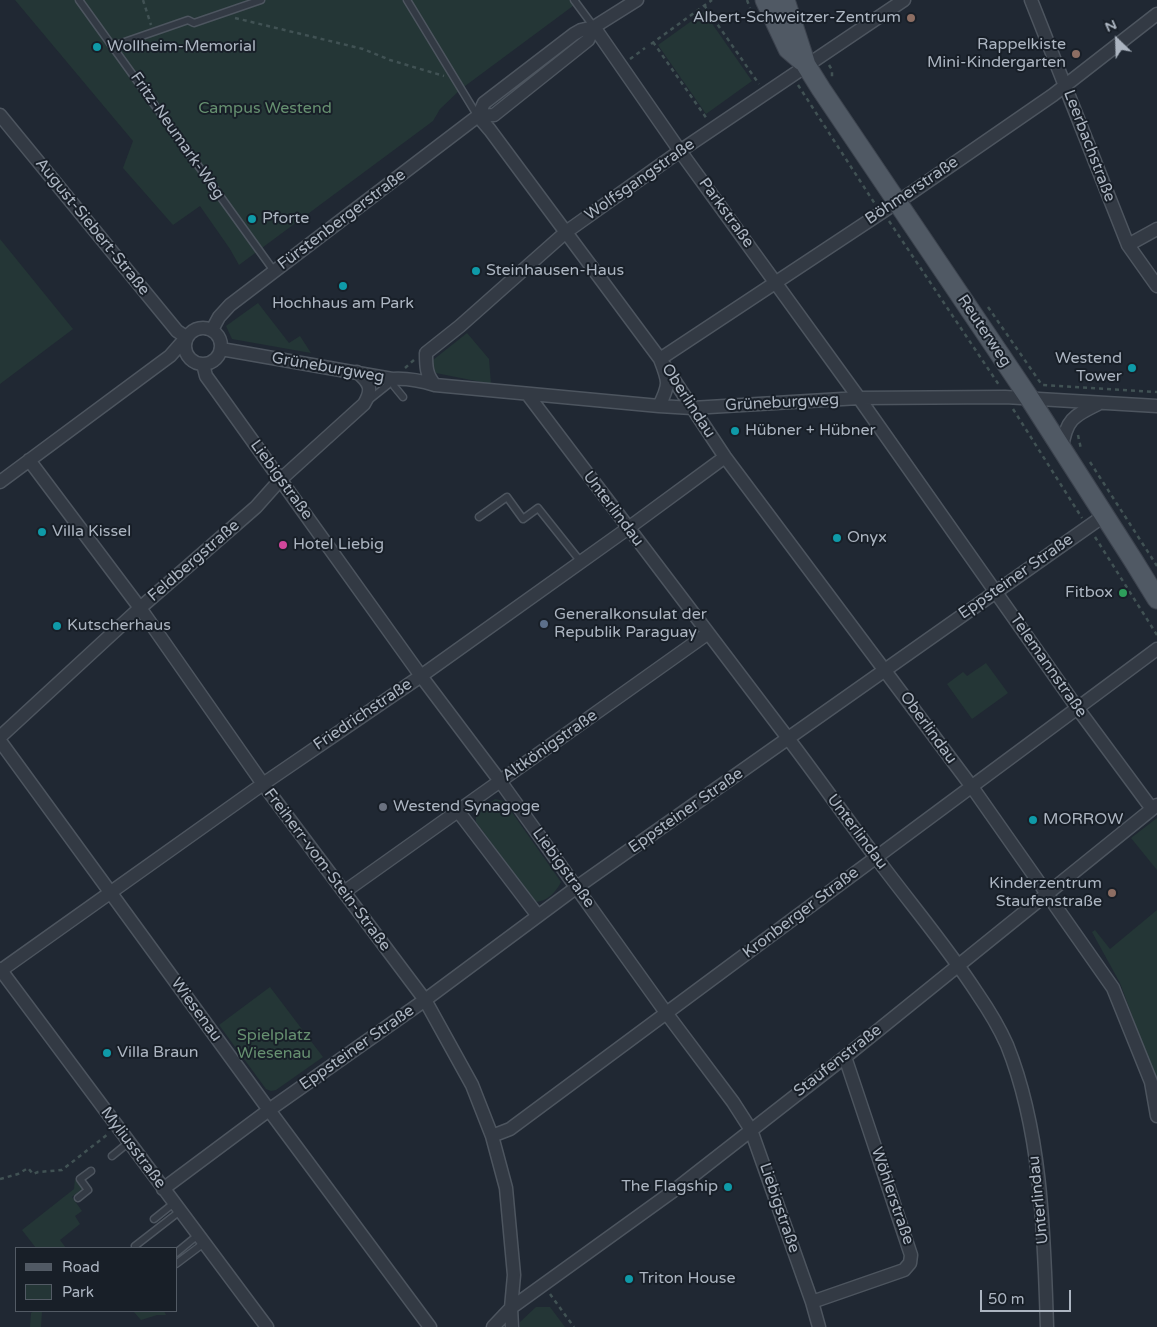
<!DOCTYPE html>
<html>
<head>
<meta charset="utf-8">
<style>
  body { margin:0 }
  #map { position:relative; width:1157px; height:1327px; overflow:hidden; background:#202833; font-family:"Varela Round",sans-serif }
  canvas { display:block }
  .legend { position:absolute; left:15px; top:1247px; width:162px; height:65px; box-sizing:border-box; background:#181f28; border:1px solid #535b65; margin:0; padding:6px 9px; list-style:none; font-size:15px; color:#acb5c1 }
  .legend li { display:flex; align-items:center; gap:10px; height:25px }
  .legend b { width:25px; border:1px solid #535b65 }
  .north { position:absolute; left:1092px; top:15px; width:50px; height:50px; -webkit-text-stroke:4px #181f28; paint-order:stroke; rotate:336deg; font-size:14px; font-weight:700; line-height:20px; text-align:center; color:#acb5c1 }
  .north::after { content:''; display:block; margin:auto; width:18px; height:22px; background:#acb5c1; clip-path:polygon(50% 0,100% 100%,50% 72%,0 100%) }
  .scale { position:absolute; left:980px; top:1290px; width:91px; height:22px; box-sizing:border-box; border:2px solid #acb5c1; border-top:0; padding-left:6px; font-size:15px; line-height:18px; white-space:nowrap; color:#acb5c1; -webkit-text-stroke:4px #181f28; paint-order:stroke }
</style>
</head>
<body>
<div id="map">
<canvas width="1157" height="1327"></canvas>
<ul class="legend">
<li><b style="height:6px;background:#505964"></b>Road</li>
<li><b style="height:14px;background:#243636"></b>Park</li>
</ul>
<div class="north">N</div>
<div class="scale">50 m</div>
</div>
<script>
const ctx = document.querySelector('canvas').getContext('2d');
ctx.lineJoin = 'round';
function fill(path, color) { ctx.fillStyle = color; ctx.fill(path, 'evenodd'); }
function trace(path, color, width, dash) { ctx.strokeStyle = color; ctx.lineWidth = width; ctx.lineCap = dash ? 'butt' : 'round'; ctx.setLineDash(dash || []); ctx.stroke(path); }
function write(font, color, halo, rows, align = 'center') {
  ctx.font = font + ' "Varela Round",sans-serif'; ctx.lineWidth = 4; ctx.setLineDash([]); ctx.textBaseline = 'middle'; ctx.strokeStyle = halo; ctx.fillStyle = color; for (const [text, x, y, turn = 0] of rows) {
    ctx.save(); ctx.translate(x, y); ctx.rotate((+turn || 0) * Math.PI / 180); ctx.textAlign = isNaN(turn) ? turn : align; if (halo) ctx.strokeText(text, 0, 0); ctx.fillText(text, 0, 0); ctx.restore();
  }
}
const green = new Path2D(`
  M15,0h566l-120,89 -21,20 -7,12 -194,144 -9,-16 -30,-43 -27,19 -50,-57 10,-27z
  M704,12l48,69 -46,33 -48,-69z
  M0,239l73,90 -73,55z
  M258,303l31,40 11,-7 11,17 -79,-14 -6,-13z
  M467,333l22,26 2,25 -55,-11 -3,-5v-8z
  M986,663l22,30 -36,26 -25,-35 16,-12 4,4z
  M495,799l9,2 57,81c-5,10 -14,20 -26,20l-59,-80v-9z
  M1157,818v52l-26,-32z
  M1157,910v178l-4,-16 -33,-89 -28,-51 3,-2 15,19z
  M270,987l53,70 -47,33 -5,1 -5,-2 -47,-64z
  M75,1179l7,10 -10,8 10,14 -7,5 5,8 -20,16 6,8h-30l-14,-18 52,-41z
  M536,1307h14l15,20h-45v-5z
  M34,1311h8l-1,16h-11l1,-14z
  M133,1311h31l2,4h-9l-16,5z`);
const path = new Path2D(`
  M143,0l8,25
  M747,0l3,8
  M704,5l55,79
  M235,18l128,31 27,11 54,16
  M653,42l54,77
  M651,44l61,-44
  M630,59l15,-11
  M829,65l3,5v8
  M798,85l77,119
  M889,221l110,164
  M988,307l54,78 115,7
  M405,368l9,-8
  M1013,409l69,109
  M1078,435l3,14
  M1090,462l67,104
  M1095,537l62,98
  M0,1179l18,-5 10,-6 5,6 5,-2 24,-2 46,-36
  M550,1294l24,33`);
const lane = new Path2D(`
  M79,0l195,271
  M407,0l70,115
  M574,0l20,27
  M113,46l75,-26 6,3 67,-23
  M392,379l2,7 9,11
  M369,400l20,-16 3,-5
  M479,517l28,-20 16,22 15,-11 43,54
  M112,1156l16,-13
  M78,1198l10,-8 -8,-11 11,-8
  M154,1219l20,-16
  M136,1248l-1,-2 45,-35
  M176,1253l22,-18
  M176,1264l28,-21`);
const street = new Path2D(`
  M1031,0l97,245 29,41
  M594,27l86,124 179,247 219,311 74,100
  M0,115l177,216 9,6
  M478,116l12,14 170,229 65,98 247,330 141,201 38,94 6,34
  M478,116l16,-1 94,-75 6,-13
  M1128,245l29,-16
  M185 346a18 18 0 1 1 36 0a18 18 0 1 1-36 0Z
  M212,330l7,-13 11,-12 248,-189 6,-13 90,-69 7,-4 13,-3 43,-27
  M221,349l171,30c14,-1 30,2 43,6l224,21 33,2 167,-10 146,-1 152,9
  M203,364l3,12 8,11 207,289 79,105 167,233 66,88 18,28 61,172 7,25
  M435,385c-9,-10 -9,-19 -9,-32l34,-27 106,-94 114,-81 224,-151
  M528,395c85,114 172,228 259,342 30,39 58,80 88,119 34,46 71,89 102,137 11,16 22,34 30,52 35,87 37,190 40,282
  M659,406c11,-22 10,-24 1,-47l251,-166 142,-98 104,-81
  M1062,448c4,-28 11,-32 36,-44
  M29,460l111,148 123,176 162,216 47,85 20,51 14,52 8,87 -3,33 1,19
  M0,482l170,-126 15,-17
  M0,737l140,-129 116,-101 24,-27 84,-76c9,-15 6,-21 -7,-32
  M0,741l269,369 161,217
  M458,811l80,105
  M344,892l363,-258
  M0,969l267,358
  M0,971l263,-187 158,-108 206,-147 98,-72
  M492,1136l18,-7 647,-480
  M163,1189l106,-79 156,-110 152,-113 528,-372
  M812,1302l92,-32 6,-7 1,-8 -66,-198
  M493,1327l18,-19 165,-119 169,-132 312,-252`);
const primary = new Path2D(`
  M765,0l23,49 14,12
  M785,0l21,65 15,24 209,310 103,161 24,39`);
const markers = [
  [911,18,5,"#8d6e63"],
  [97,47,5,"#0f9aa8"],
  [1076,54,5,"#8d6e63"],
  [252,219,5,"#0f9aa8"],
  [476,271,5,"#0f9aa8"],
  [343,286,5,"#0f9aa8"],
  [1132,368,5,"#0f9aa8"],
  [735,431,5,"#0f9aa8"],
  [42,532,5,"#0f9aa8"],
  [837,538,5,"#0f9aa8"],
  [283,545,5,"#d1479c"],
  [1123,593,5,"#2e9e5b"],
  [544,624,5,"#5c6f8a"],
  [57,626,5,"#0f9aa8"],
  [383,807,5,"#6b7280"],
  [1033,820,5,"#0f9aa8"],
  [1112,893,5,"#8d6e63"],
  [107,1053,5,"#0f9aa8"],
  [728,1187,5,"#0f9aa8"],
  [629,1279,5,"#0f9aa8"]
];
const poiNames = [
  ["Albert-Schweitzer-Zentrum",901,18,"right"],
  ["Rappelkiste",1066,45,"right"],
  ["Mini-Kindergarten",1066,63,"right"],
  ["Wollheim-Memorial",107,47],
  ["Pforte",262,219],
  ["Steinhausen-Haus",486,271],
  ["Hochhaus am Park",343,304,"center"],
  ["Westend",1122,359,"right"],
  ["Tower",1122,377,"right"],
  ["Hübner + Hübner",745,431],
  ["Villa Kissel",52,532],
  ["Onyx",847,538],
  ["Hotel Liebig",293,545],
  ["Fitbox",1113,593,"right"],
  ["Generalkonsulat der",554,615],
  ["Republik Paraguay",554,633],
  ["Kutscherhaus",67,626],
  ["Westend Synagoge",393,807],
  ["MORROW",1043,820],
  ["Kinderzentrum",1102,884,"right"],
  ["Staufenstraße",1102,902,"right"],
  ["Villa Braun",117,1053],
  ["The Flagship",718,1187,"right"],
  ["Triton House",639,1279]
];
const parkNames = [
  ["Campus Westend",265,109],
  ["Spielplatz",274,1036],
  ["Wiesenau",274,1054]
];
const streetNames = [
  ["Fritz-Neumark-Weg",177,136,55],
  ["Leerbachstraße",1089,146,69],
  ["Wolfsgangstraße",640,180,-35],
  ["Böhmerstraße",912,191,-34],
  ["Parkstraße",726,213,54],
  ["Fürstenbergerstraße",342,220,-37],
  ["August-Siebert-Straße",92,227,51],
  ["Reuterweg",984,331,56],
  ["Grüneburgweg",328,368,10],
  ["Oberlindau",688,401,57],
  ["Grüneburgweg",782,403,-3],
  ["Liebigstraße",281,480,54],
  ["Unterlindau",613,509,53],
  ["Feldbergstraße",194,561,-41],
  ["Eppsteiner Straße",1016,577,-35],
  ["Telemannstraße",1048,666,55],
  ["Friedrichstraße",363,715,-34],
  ["Oberlindau",928,728,54],
  ["Altkönigstraße",550,746,-35],
  ["Eppsteiner Straße",686,811,-35],
  ["Unterlindau",857,832,53],
  ["Liebigstraße",563,868,54],
  ["Freiherr-vom-Stein-Straße",327,870,53],
  ["Kronberger Straße",801,913,-37],
  ["Wiesenau",196,1010,54],
  ["Eppsteiner Straße",357,1048,-35],
  ["Staufenstraße",838,1061,-38],
  ["Myliusstraße",133,1148,53],
  ["Wöhlerstraße",892,1196,71],
  ["Unterlindau",1039,1200,-96],
  ["Liebigstraße",779,1208,71]
];
fill(green, '#243636');
trace(lane, '#4d555f', 9);
trace(street, '#4d555f', 15);
trace(primary, '#3c434e', 21);
trace(path, '#415254', 2.5, [4, 4]);
trace(lane, '#333a44', 6);
trace(street, '#333a44', 12);
trace(primary, '#505964', 19);
for (const [x, y, r, color] of markers) { const dot = new Path2D(); dot.arc(x, y, r, 0, 2 * Math.PI); ctx.fillStyle = color; ctx.fill(dot); trace(dot, '#181f28', 2); }
write('16px', '#acb5c1', '#181f28', poiNames, 'left');
write('16px', '#669070', '#181f28', parkNames);
write('16px', '#acb5c1', '#181f28', streetNames);
</script>
</body>
</html>
